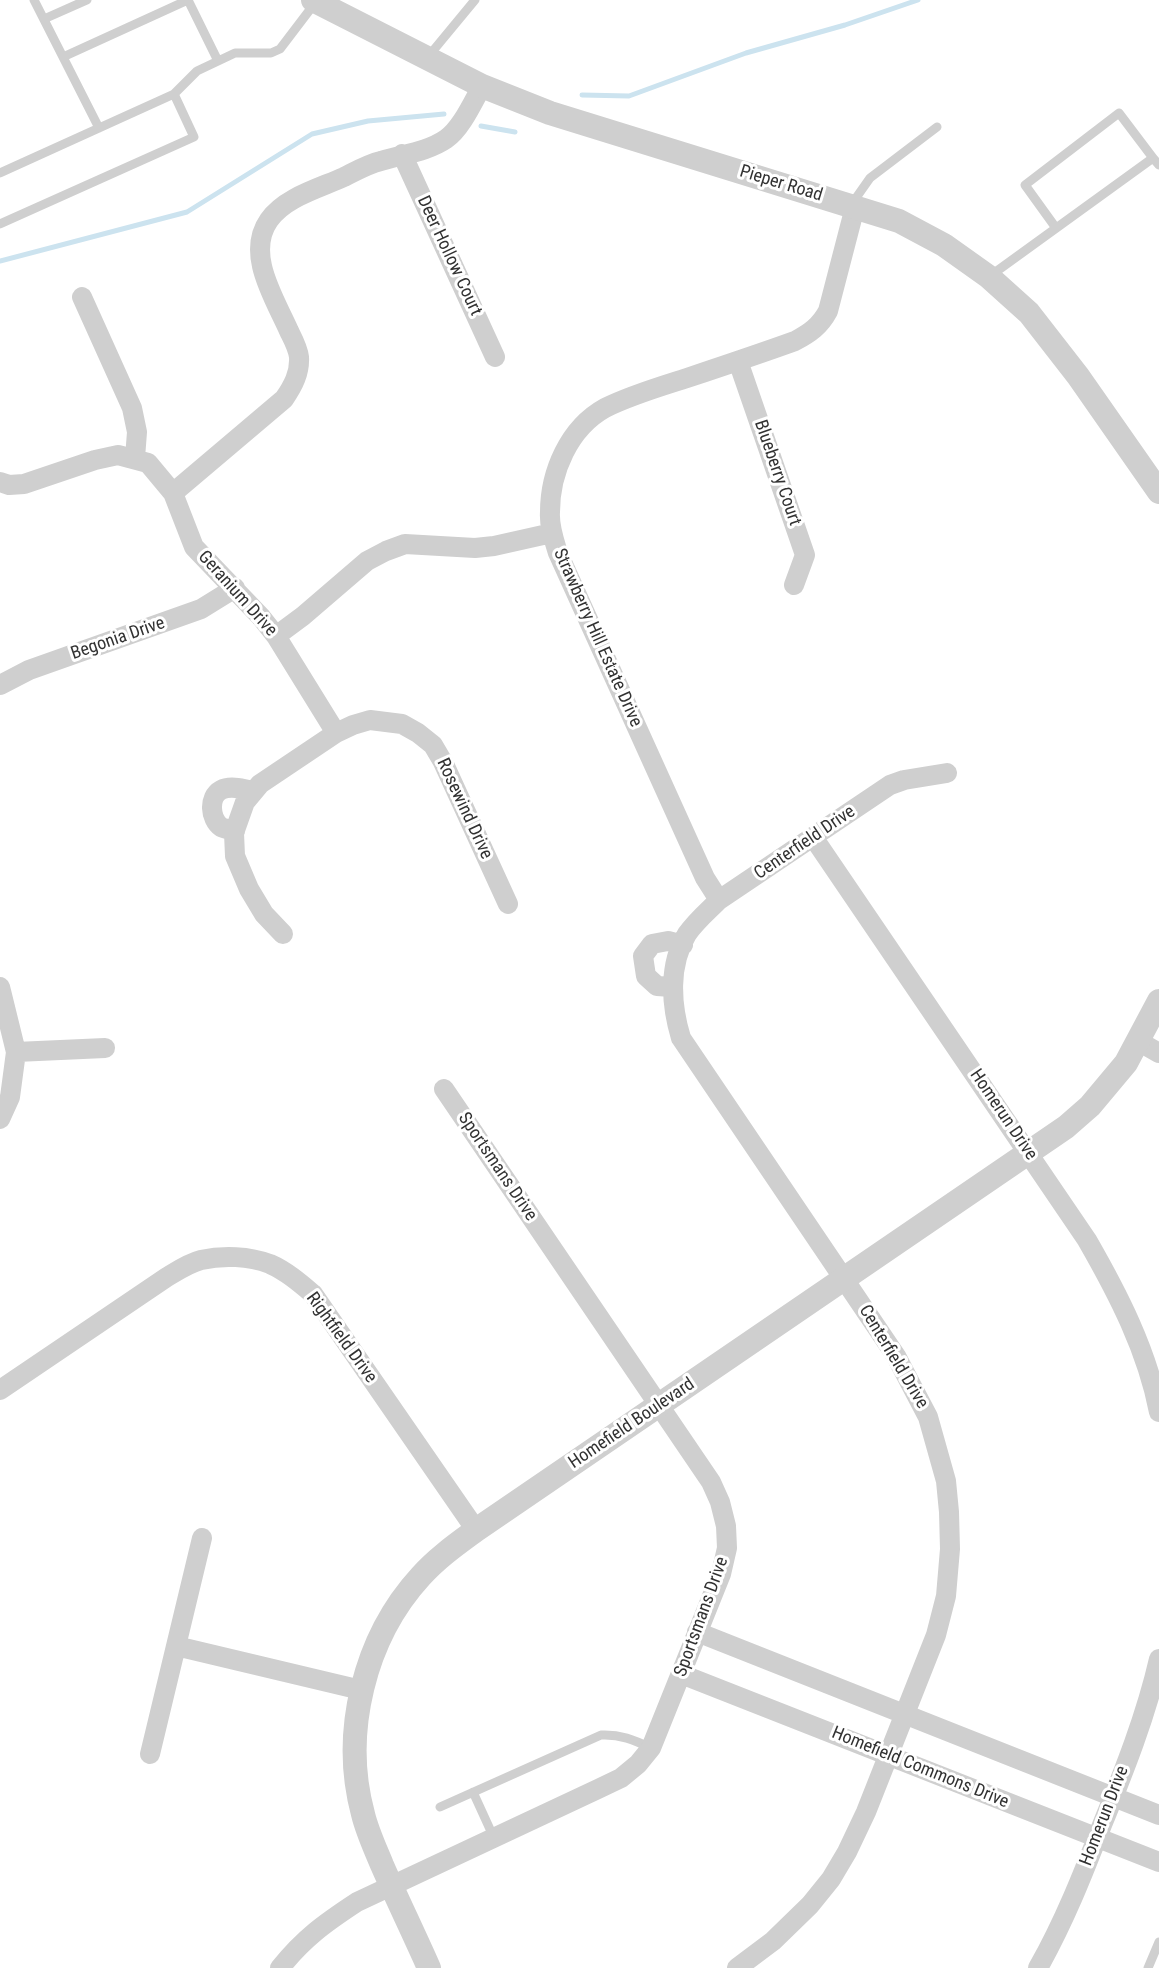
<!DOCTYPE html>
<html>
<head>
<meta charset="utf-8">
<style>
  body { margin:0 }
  canvas { display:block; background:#fff }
</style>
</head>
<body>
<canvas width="1159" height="1968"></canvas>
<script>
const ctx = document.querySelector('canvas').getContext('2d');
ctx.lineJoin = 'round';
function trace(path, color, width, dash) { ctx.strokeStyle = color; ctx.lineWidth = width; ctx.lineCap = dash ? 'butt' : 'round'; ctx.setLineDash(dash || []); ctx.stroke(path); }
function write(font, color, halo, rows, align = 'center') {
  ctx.font = font + ' "Roboto Condensed",sans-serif'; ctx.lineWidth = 6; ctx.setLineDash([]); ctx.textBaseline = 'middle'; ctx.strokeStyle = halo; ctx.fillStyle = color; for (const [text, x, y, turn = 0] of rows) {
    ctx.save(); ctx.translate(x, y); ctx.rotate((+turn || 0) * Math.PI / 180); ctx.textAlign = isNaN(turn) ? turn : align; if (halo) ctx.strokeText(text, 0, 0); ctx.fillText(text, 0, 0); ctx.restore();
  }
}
const stream = new Path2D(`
  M582,95l47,1 117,-43 99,-28 73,-25
  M481,126l34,6
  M0,261l187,-49 125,-78 56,-13 76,-7`);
const service = new Path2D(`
  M34,0l65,128
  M188,0l30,61
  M44,19l43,-19
  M63,57l125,-57
  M427,58l48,-58
  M0,173l174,-79 23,-23 38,-18h36l9,-4 35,-46
  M851,205l19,-27 67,-51
  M0,224l194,-87 -20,-43
  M1056,228l-31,-43 94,-72 34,45
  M990,276l163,-118 6,7
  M473,1792l21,46
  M440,1807l161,-72c19,-1 33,5 50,13
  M1148,1968l11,-26`);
const minor = new Path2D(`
  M402,154l93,203
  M82,297l50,111 5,24 -2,26
  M738,361l67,194 -11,30
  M0,482l9,3 15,-1 71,-24 23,-5 30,8 25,30 21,54 67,70 15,19 60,97
  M173,493l111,-94c9,-13 16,-26 15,-42 -1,-9 -6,-18 -10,-26 -14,-32 -44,-77 -20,-111 16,-23 51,-32 75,-43 12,-6 24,-13 37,-16 22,-7 46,-9 65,-22 15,-10 27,-37 36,-53
  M276,636l27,-20 64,-55 19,-10 19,-7 70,4 19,-2 58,-13
  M0,685l29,-15 172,-61 34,-21
  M235,831c-4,-1 -10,-2 -14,-4 -11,-8 -13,-30 0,-37 9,-5 23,-1 33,1
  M813,837l274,403c31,54 60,110 72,172
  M719,900l-14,-22 -147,-325c-4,-13 -9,-27 -8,-41 0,-40 19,-84 55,-104 26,-13 54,-21 82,-30 36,-12 72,-24 108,-37 15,-8 25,-15 33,-30l27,-104
  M283,934l-19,-20 -15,-25 -14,-33 -1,-23 11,-31 15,-18 76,-51 17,-8 17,-5 32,4 16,9 15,12 10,17 65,142
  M0,987l16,65 -6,45 -10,22
  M672,987l-15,-1 -11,-10 -3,-20 9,-12 16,-3 15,4
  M1138,1041l21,12
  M16,1052l89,-4
  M0,1390l167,-113c10,-6 22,-14 34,-17 22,-5 48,-4 69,4 16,7 30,19 43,30l163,236
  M697,1632l462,183
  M176,1646l185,44
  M681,1674l478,188
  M150,1754l52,-216
  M280,1968c24,-30 45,-45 77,-66l241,-113 23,-11 17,-14 13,-16 70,-174 6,-26 -1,-22 -6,-24 -9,-20 -267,-393
  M737,1968l36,-27 37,-36 21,-26 16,-27 19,-40 70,-177 10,-39 4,-47 -1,-37 -3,-31 -18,-64 -32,-61 -215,-318c-10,-33 -13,-73 6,-104 9,-13 21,-23 32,-34l171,-115 14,-5 43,-7
  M1038,1968c26,-46 45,-94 64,-143 22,-54 44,-109 57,-166`);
const tertiary = new Path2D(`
  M313,0l169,86 68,27 349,108 45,24 45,32 40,36 49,63 81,116
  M429,1968c-15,-34 -32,-69 -47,-103 -7,-17 -15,-34 -19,-51 -22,-81 1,-176 58,-238 16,-18 36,-32 55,-46l590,-403 24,-21 36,-43 33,-62`);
const streetNames = [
  ["Pieper Road",781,184,17],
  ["Deer Hollow Court",449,256,65],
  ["Blueberry Court",777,473,71],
  ["Geranium Drive",237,594,48],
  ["Strawberry Hill Estate Drive",597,638,66],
  ["Begonia Drive",118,639,-19],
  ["Rosewind Drive",464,809,65],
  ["Centerfield Drive",805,843,-34],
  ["Homerun Drive",1003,1115,56],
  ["Sportsmans Drive",497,1167,56],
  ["Rightfield Drive",341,1338,54],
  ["Centerfield Drive",893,1357,59],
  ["Homefield Boulevard",632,1424,-34],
  ["Sportsmans Drive",702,1617,-70],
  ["Homefield Commons Drive",920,1768,22],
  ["Homerun Drive",1105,1816,-69]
];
trace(stream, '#cce3ef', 5);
trace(service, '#cfcfcf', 9);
trace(minor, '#cfcfcf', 20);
trace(tertiary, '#cfcfcf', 24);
write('18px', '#323232', '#fff', streetNames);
</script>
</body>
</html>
